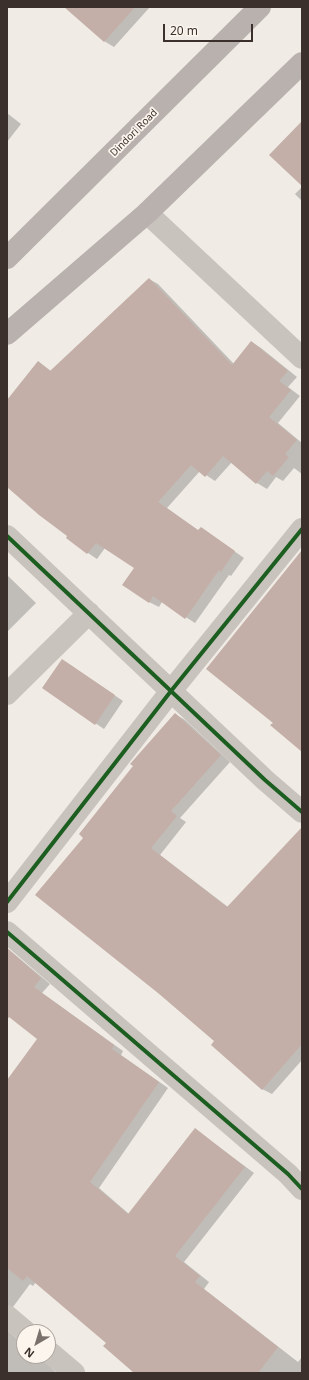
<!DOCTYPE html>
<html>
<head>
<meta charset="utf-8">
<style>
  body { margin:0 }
  #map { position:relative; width:309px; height:1380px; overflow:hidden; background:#f0ebe5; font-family:"Noto Sans",sans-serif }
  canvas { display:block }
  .frame { position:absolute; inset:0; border:8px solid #3b302b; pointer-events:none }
  .north { position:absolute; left:16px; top:1324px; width:40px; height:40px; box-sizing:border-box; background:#fbf5ee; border:1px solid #aea6a0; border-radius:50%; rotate:218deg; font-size:11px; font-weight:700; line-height:16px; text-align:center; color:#3b302b }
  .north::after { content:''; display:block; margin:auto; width:14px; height:18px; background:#7a716c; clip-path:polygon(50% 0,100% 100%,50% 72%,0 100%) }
  .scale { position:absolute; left:163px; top:24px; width:90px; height:18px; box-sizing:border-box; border:2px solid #3b302b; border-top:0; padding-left:5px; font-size:12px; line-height:14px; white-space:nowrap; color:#3b302b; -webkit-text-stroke:3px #fbf5ee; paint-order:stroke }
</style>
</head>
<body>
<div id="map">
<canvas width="309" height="1380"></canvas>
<div class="frame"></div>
<div class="north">N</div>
<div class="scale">20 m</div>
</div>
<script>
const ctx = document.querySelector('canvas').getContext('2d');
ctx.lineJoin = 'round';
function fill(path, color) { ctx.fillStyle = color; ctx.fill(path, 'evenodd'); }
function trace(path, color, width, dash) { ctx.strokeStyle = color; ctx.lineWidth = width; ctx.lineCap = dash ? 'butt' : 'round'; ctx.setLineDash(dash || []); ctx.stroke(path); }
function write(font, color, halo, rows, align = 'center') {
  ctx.font = font + ' "Noto Sans",sans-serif'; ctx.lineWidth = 3.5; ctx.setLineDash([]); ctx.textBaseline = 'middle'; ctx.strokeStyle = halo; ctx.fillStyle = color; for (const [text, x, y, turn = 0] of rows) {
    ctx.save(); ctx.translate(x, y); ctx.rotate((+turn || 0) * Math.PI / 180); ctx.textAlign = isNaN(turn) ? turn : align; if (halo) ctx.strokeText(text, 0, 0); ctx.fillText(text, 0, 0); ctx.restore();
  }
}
const shadow = new Path2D(`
  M65,7h85l-36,40 -10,-6z
  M7,113l14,11 -14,18z
  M302,187v14l-7,-7z
  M149,279l9,5 76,80 18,-22 9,6 36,29 -9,10 12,9 -22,27 24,20v31l-8,-6 -11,13 -7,-4 -9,12 -10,-6 -25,-21 -17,19 -15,-10 -33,37 32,23 11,3 34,24 -13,18 -2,-1 -34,48 -33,-21 -3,5 -10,-5 -14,-34 -30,-20 -8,11 -9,-6 -21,-15 1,-2 -61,-49v-86l32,-39 12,9z
  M7,575l29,28 -29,29z
  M70,665l53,36 -19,28 -61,-41z
  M175,714l10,6 45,42 -50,56 6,4 -26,33 68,52 74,-68v221l-30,34 -10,-5 -46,-48 -131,-204z
  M7,948l43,36 -8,9 81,58 -2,4 47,33 -69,100 30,26 66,-85 59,44 -70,89 25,20 -5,7 94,73 4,-5v16h-167l-28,-30 -71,-61 -3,4 -3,-2 -23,31v-233l31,-43 -31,-25z
  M7,1330l17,15v11h17l15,17h-49z`);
const building = new Path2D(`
  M64,7h71l-31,35z
  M302,121v65l-33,-31z
  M149,278l83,87 19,-24 37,30 -9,10 12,9 -22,27 28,23 -12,14 4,3 -16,19 -6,-5 -11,13 -33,-28 -18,21 -14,-12 -33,37 40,28 3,-3 34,24 -14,21 -2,-2 -34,49 -32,-23 -4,7 -27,-18 12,-17 -38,-25 -9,11 -21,-16 1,-2 -28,-21 -32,-28v-87l31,-39 12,10z
  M302,550v202l-32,-27 3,-2 -67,-54z
  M62,659l53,36 -20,30 -53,-37z
  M175,713l46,42 -50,56 6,5 -26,32 76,59 75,-80v217l-40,46 -51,-45 3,-4 -56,-48 -123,-98 48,-57 -4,-4 54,-68 -3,-2z
  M7,948l34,30 -7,9 80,58 -2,4 47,33 -69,100 38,32 67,-86 50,39 -70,89 25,20 -5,6 83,65 -20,26h-124l-31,-27 3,-3 -79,-67 -4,5 -16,-13v-188l30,-41 -28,-22 -2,3z`);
const minor = new Path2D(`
  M147,213l155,145
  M7,536l258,244 37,32
  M7,694l82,-81
  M7,902l164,-211 131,-162
  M7,932l281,242 14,15
  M7,1316l19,16
  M48,1351l26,22`);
const major = new Path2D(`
  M7,258l253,-251
  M7,334l140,-121 155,-150`);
const cycleway = new Path2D(`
  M7,536l258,244 37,32
  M7,902l164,-211 131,-162
  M7,932l281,242 14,15`);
const streetNames = [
  ["Dindori Road",134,133,-45]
];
fill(shadow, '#0003');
fill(building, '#c3afa7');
trace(minor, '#c9c3be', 22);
trace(major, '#b8b1ad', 22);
trace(cycleway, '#1b5e20', 4);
write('10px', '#3b302b', '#fbf5ee', streetNames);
</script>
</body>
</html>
